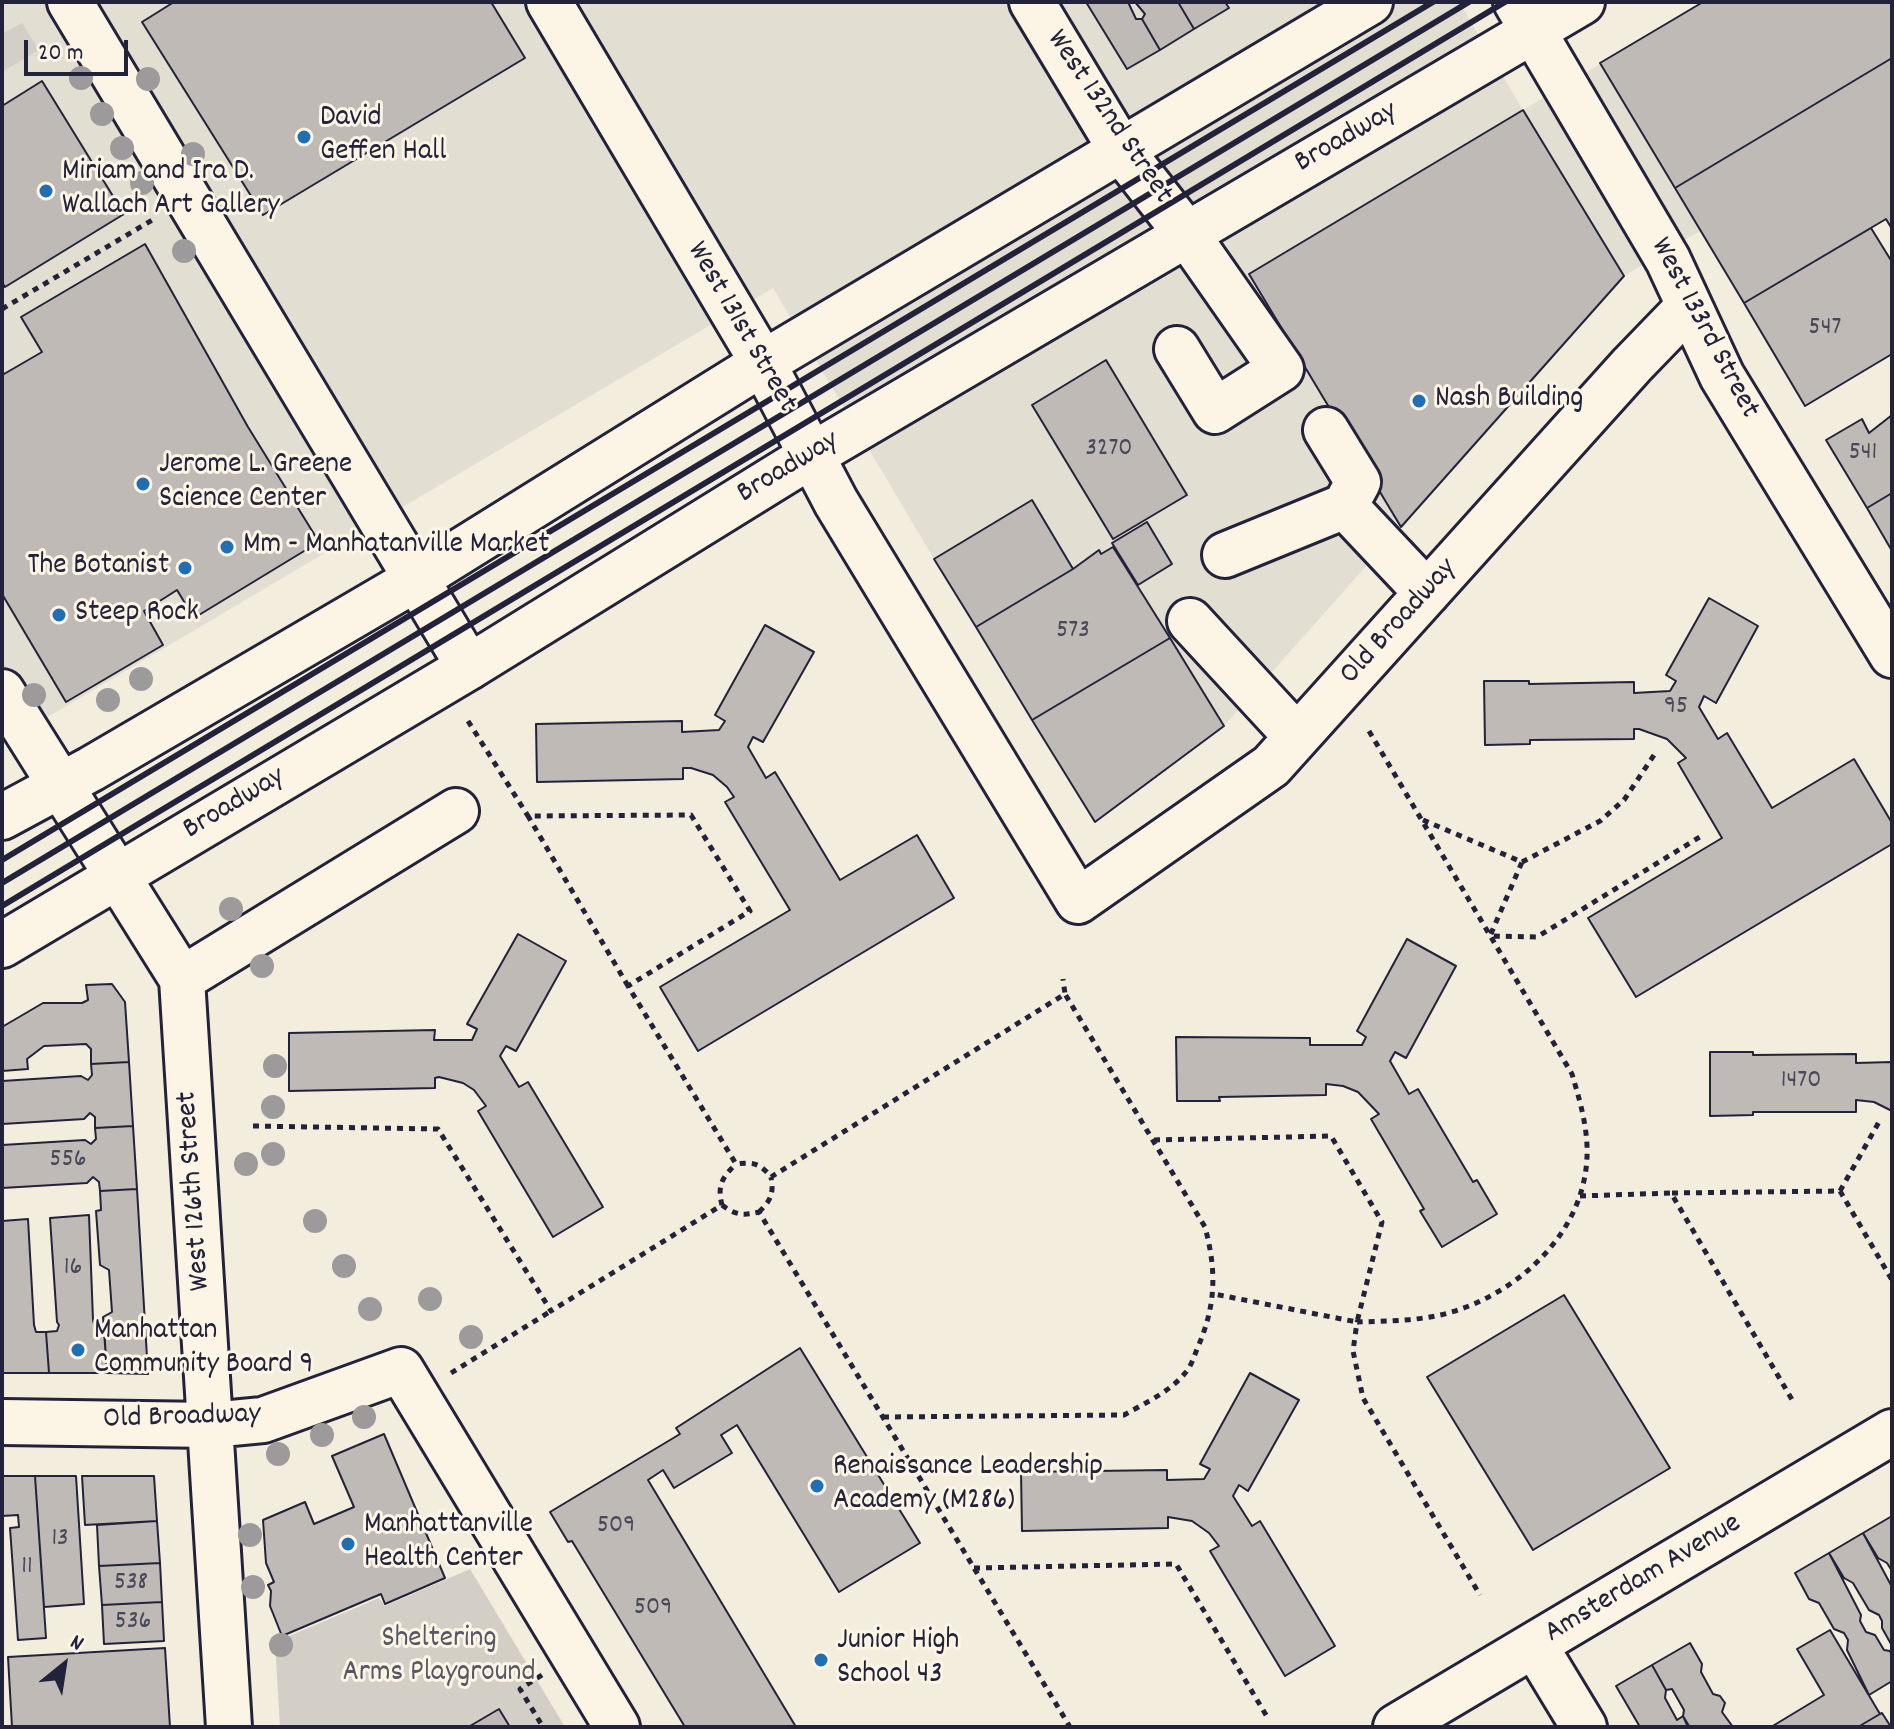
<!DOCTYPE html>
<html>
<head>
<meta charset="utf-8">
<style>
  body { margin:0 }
  #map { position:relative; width:1894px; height:1729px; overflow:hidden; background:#f3edde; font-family:Dekko,sans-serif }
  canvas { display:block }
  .frame { position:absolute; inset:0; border:4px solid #22223b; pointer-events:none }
  .north { position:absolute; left:24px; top:1625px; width:80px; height:80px; -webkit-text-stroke:6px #fcf5e5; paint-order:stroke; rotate:30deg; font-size:22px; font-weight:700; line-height:32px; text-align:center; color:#22223b }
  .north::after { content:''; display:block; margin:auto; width:28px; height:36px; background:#22223b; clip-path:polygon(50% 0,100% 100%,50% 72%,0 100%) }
  .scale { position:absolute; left:24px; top:40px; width:104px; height:36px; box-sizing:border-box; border:4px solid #22223b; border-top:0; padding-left:10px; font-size:24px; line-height:28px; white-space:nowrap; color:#22223b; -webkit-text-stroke:6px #fcf5e5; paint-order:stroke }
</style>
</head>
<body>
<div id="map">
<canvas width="1894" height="1729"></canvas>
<div class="frame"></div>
<div class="north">N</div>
<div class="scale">20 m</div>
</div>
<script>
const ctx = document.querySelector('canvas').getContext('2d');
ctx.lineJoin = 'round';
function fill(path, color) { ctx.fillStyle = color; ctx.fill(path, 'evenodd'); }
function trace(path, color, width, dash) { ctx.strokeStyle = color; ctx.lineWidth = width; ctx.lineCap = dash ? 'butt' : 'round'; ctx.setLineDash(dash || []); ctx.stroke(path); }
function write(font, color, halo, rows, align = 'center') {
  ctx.font = font + ' Dekko,sans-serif'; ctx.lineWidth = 6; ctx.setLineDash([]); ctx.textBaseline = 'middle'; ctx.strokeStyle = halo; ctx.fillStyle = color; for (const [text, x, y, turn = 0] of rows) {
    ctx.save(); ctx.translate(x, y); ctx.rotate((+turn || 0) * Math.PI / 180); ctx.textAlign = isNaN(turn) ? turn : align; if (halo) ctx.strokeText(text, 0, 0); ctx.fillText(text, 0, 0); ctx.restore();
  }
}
const built = new Path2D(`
  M2,2h1457l64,108 181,-108 182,217 -142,84 -44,-72 -76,45 -400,450 -129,96 -161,-263 -161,-271 -771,456z`);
const green = new Path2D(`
  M22,23l17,27 -37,22v-38z
  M470,1569l95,158h-285l-5,-85 104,-44 6,8z`);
const building = new Path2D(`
  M174,2h317l34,56 -262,157 -121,-193z
  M1086,2h42l8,17h6l18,31 -33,19z
  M1135,2h43l16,27 -34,21 -18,-31 3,-5z
  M1178,2h47l4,6 -35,21z
  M1703,2h189v56l-217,130 -75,-125z
  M1892,58v171l-6,-10 -142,84 -69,-115z
  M42,81l82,133 -119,73 -3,-5v-176z
  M1523,110l101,166 -223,251 -152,-253z
  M1871,228l21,34v92l-87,52 -61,-103z
  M145,244l103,183 71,115 -125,76 -17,-28 -33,21 19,34 -97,57 -64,-108v-223l2,3 38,-22 -21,-35z
  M1106,360l81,135 -74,44 -81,-134z
  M1892,415v78l-25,15 -41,-68 36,-21 7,14z
  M1892,493v58l-25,-43z
  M1032,500l41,69 -97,58 -42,-68z
  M1147,522l25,42 -34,21 -26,-42z
  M1113,547l57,91 -138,82 -56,-93 97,-58 26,-19 2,4z
  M1709,598l49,28 -42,77 -12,-7 -5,11 19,32 9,-6 45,75 82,-49 38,64v21l-256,153 -48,-79 134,-80 -44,-75 8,-5 -19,-19 -28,-10h-5v10l-104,1v4l-45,1 -1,-64h45v3l105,-2v11l36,-2 6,-10 -10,-6z
  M765,625l49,27 -51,90 -10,-5 -5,10 18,31 9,-6 65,108 77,-45 37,63 -256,153 -38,-64 130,-77 -65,-108 9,-5 -7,-10 -14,-12 -22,-7h-8v11l-146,3 -1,-58 146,-3v11l37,-2 6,-9 -10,-6z
  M1170,638l54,88 -129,96 -63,-102z
  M518,934l48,27 -50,90 -10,-5 -6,10 19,31 9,-5 75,125 -50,30 -75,-126 8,-5 -12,-16 -11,-7 -24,-6 -4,1v10l-146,3v-58l146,-3 -1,10h38l5,-11 -10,-5z
  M1407,939l49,27 -50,92 -11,-6 -5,9 19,33 9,-5 55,93 4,-2 20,34 -55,33 -22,-36 4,-2 -53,-90 8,-5 -21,-22 -15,-6 -17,-2v11l-107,2 1,4h-43l-1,-64 134,1v7h52l4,-8 -9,-6z
  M112,984l13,18 4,60 -38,2v-15l-5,-5 -42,2 -17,13 1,10 -26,2v-44l41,-24h39l6,-3 -2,-15z
  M1710,1052h43v3l103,-1v9l36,-1v49l-18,-9 -18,-2v12h-103v3l-43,1z
  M129,1062l4,64 -38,2v-11l-5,-4 -6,6 -82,5v-43l79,-5 7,4 4,-5 -1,-11z
  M133,1126l4,63 -37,2 -1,-9 -6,-5 -6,6 -85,5v-43l83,-5 6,4 5,-5 -1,-11z
  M137,1189l11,185 -41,-1 -4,-56 9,-5 -3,-42 -9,-5 -4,-54 5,-1 -1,-19z
  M89,1215l4,105 2,8 9,-1 3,46h-58l-3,-41 11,-1 2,-6 -2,-3 -7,-104z
  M28,1219l6,106 2,7h10l3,41h-47v-152z
  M1564,1295l106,173 -137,82 -106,-173z
  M800,1348l120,195 -81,49 -102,-167 -16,10 11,18 -58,35 -11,-18 -15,10 148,247h-111l-113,-186 -4,1 -18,-30 130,-78 -4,-6z
  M1250,1373l49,27 -51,91 -9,-6 -6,11 19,30 8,-5 75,125 -50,30 -75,-125 9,-5 -10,-13 -17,-12 -24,-4v11l-146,3 -1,-59 146,-2v10l37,-1 6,-10 -10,-5z
  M384,1434l61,144 -60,26 -4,-10 -99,42 -12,-30 1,-15 -3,-6 6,-3 -8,-19 -3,-43 42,-18 9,22 40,-17 -22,-51z
  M2,1476h33l11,162 -28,2 -8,-112 9,-1 -1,-12 -16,1z
  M35,1476h41l8,128 -40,3z
  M82,1476h72l3,45 -72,4z
  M1892,1516v55l-5,-8 -9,-5 -15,-25z
  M157,1521l3,42 -61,3 -2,-41z
  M1863,1533l29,54v68l-1,-11 -9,-16v-7l-3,-6 -10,-5 -16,-27 -9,-5 -15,-25z
  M1829,1553l32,62 -1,6 6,11 9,3 9,15 6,1 2,4v26l-23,14 -22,-45 1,-10 -4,-7 -10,-4 -15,-26 -10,-4 -14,-26z
  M160,1563l2,39 -60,3 -3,-39z
  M162,1602l2,39 -60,3 -2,-39z
  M1830,1630l50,84 -22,13h-87l53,-32 -27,-46z
  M1690,1643l12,21 -1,8 12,22 7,2 5,7 -3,9 11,15 -44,-1 -6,-10 1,-6 -12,-21 -6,1 -14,-25z
  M165,1648l5,79h-158l-4,-70z
  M1652,1665l14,25 -1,8 12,22 6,-4 5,11h-48l-24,-41z
  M499,1709l11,18h-40v-1z
  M1882,1713l9,14h-33l22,-13z`);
const path = new Path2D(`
  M2,309l152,-90
  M468,721l60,95
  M1369,731l203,343c7,24 14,47 15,72 3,77 -58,139 -126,163 -33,12 -70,12 -104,13l-4,29 10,47 117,197
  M1423,820l99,42 -32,74 47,1 166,-102
  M1522,862l78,-41 24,-21 30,-45
  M628,986l-100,-170 163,-1 59,96 -122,75 108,178c17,-2 24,-1 35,13l294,-183 -2,-15
  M253,1126l185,3 113,182 171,-106c-5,-19 0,-28 14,-41
  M1154,1140l177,-4 51,86 -25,100 -143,-28
  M1840,1191l39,-69
  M1672,1193l168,-2 52,89
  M1580,1196l91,-3 123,210
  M722,1205c13,10 21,11 37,7l311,515
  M759,1212c12,-12 15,-18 12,-35
  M451,1373l100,-62
  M883,1417l241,-2c21,-12 46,-23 62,-43 5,-6 8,-15 11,-23 19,-43 20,-77 8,-122l-140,-233
  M974,1568l202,-4 93,156
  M542,1675l-22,14 23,38`);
const minor = new Path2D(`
  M70,2l399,665
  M549,2l214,361 73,139 242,399 193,-135 361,-401 57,-59
  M1032,2l89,148 65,83 95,136 -66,42 -38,-62
  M1516,2l152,258 54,116 170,279
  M1326,430l32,52 -13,24
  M1225,555l120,-49 82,87
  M1190,621l107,116
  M2,692l180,287 47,748
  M182,979l274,-168
  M2,1422l209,3 52,-5 138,-50 216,357
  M1535,1646l49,81`);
const major = new Path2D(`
  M2,817l89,-48 325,-190 347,-216 607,-361
  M2,945l467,-278 343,-212 770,-453
  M1396,1727l496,-295`);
const rail = new Path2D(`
  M2,860l1431,-858
  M2,883l1467,-881
  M2,906l1503,-904`);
const trees = [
  [81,78],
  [148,79],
  [102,114],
  [122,148],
  [193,154],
  [142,183],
  [184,251],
  [141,679],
  [34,695],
  [108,700],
  [231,909],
  [262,966],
  [275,1066],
  [273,1107],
  [273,1154],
  [246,1164],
  [315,1221],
  [344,1266],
  [430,1299],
  [370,1309],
  [471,1337],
  [364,1417],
  [322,1435],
  [278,1454],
  [250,1535],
  [253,1587],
  [281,1645]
];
const markers = [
  [304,137,8,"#1f6fb2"],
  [46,191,8,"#1f6fb2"],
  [1419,401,8,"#1f6fb2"],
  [143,484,8,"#1f6fb2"],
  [227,547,8,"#1f6fb2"],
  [185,568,8,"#1f6fb2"],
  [59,615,8,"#1f6fb2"],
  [78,1350,8,"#1f6fb2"],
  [817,1486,8,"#1f6fb2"],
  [348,1544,8,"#1f6fb2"],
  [821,1660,8,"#1f6fb2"]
];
const numberNames = [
  ["547",1825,329],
  ["3270",1109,450],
  ["541",1863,454],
  ["573",1073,632],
  ["95",1676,708],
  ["1470",1801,1082],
  ["556",68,1161],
  ["16",73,1269],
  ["509",616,1527],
  ["13",60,1540],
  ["11",27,1568],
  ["538",131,1584],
  ["509",653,1609],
  ["536",133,1623]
];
const streetNames = [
  ["West 132nd Street",1108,118,56],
  ["Broadway",1347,139,-30],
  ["West 131st Street",740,328,60],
  ["West 133rd Street",1703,329,62],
  ["Broadway",789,469,-31],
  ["Old Broadway",1400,623,-48],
  ["Broadway",235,805,-31],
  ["West 126th Street",196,1191,-94],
  ["Old Broadway",182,1419,-2],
  ["Amsterdam Avenue",1644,1580,-31]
];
const poiNames = [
  ["David",320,120],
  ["Geffen Hall",320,154],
  ["Miriam and Ira D.",62,174],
  ["Wallach Art Gallery",62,208],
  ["Nash Building",1435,401],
  ["Jerome L. Greene",159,467],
  ["Science Center",159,501],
  ["Mm - Manhatanville Market",243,547],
  ["The Botanist",169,568,"right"],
  ["Steep Rock",75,615],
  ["Manhattan",94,1333],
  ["Community Board 9",94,1367],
  ["Renaissance Leadership",833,1469],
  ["Academy (M286)",833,1503],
  ["Manhattanville",364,1527],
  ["Health Center",364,1561],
  ["Junior High",837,1643],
  ["School 43",837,1677]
];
const parkNames = [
  ["Sheltering",439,1641],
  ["Arms Playground",439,1675]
];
fill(built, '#e3ded2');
fill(green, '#d4cfc6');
fill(building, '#bfbab6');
trace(building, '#22223b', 2);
trace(minor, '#22223b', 50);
trace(major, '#22223b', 50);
trace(path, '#22223b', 5, [6, 6]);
trace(minor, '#fcf5e5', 44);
trace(major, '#fcf5e5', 44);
trace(rail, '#22223b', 6);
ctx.fillStyle = '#9d9a9b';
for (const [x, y] of trees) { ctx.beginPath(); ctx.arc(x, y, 12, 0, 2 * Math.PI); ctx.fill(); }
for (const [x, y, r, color] of markers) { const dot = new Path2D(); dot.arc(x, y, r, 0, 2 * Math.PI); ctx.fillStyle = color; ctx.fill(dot); trace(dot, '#fcf5e5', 3); }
write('26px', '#49485a', null, numberNames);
write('30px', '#22223b', '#fcf5e5', streetNames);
write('30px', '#22223b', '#fcf5e5', poiNames, 'left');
write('30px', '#575665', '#fcf5e5', parkNames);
</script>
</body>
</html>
